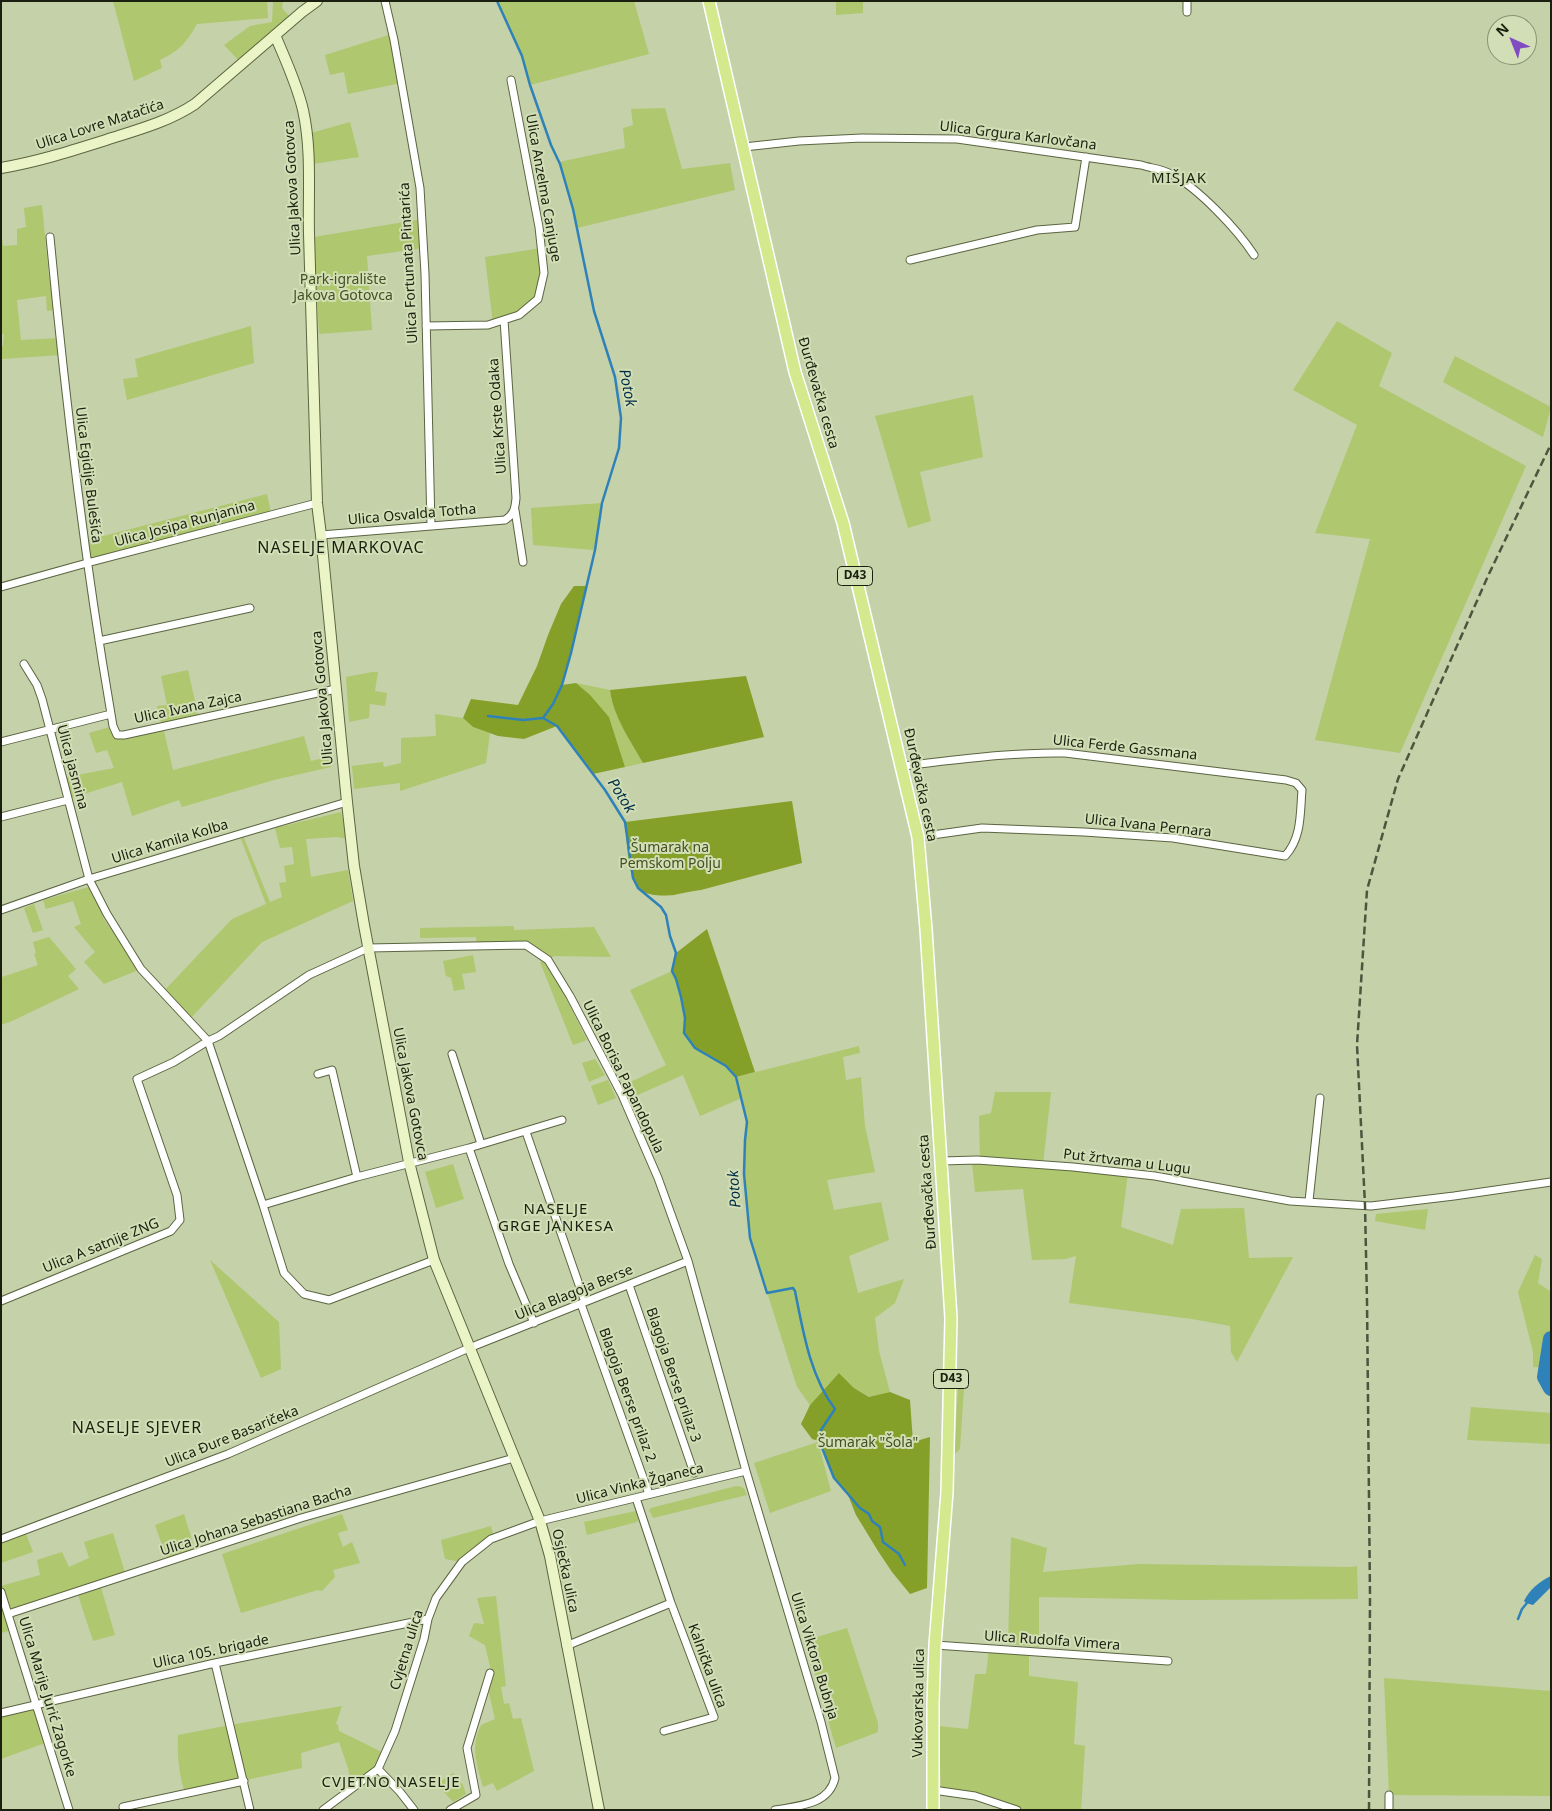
<!DOCTYPE html>
<html>
<head>
<meta charset="utf-8">
<style>
  body { margin:0 }
  #map { position:relative; width:1552px; height:1811px; overflow:hidden; background:#c5d1a9; font-family:"Noto Sans",sans-serif }
  canvas { display:block }
  .frame { position:absolute; inset:0; border:2px solid #1b1f10; pointer-events:none }
  .north { position:absolute; left:1487px; top:15px; width:50px; height:50px; box-sizing:border-box; background:#d2deb5; border:1px solid #899273; border-radius:50%; rotate:316deg; font-size:14px; font-weight:700; line-height:20px; text-align:center; color:#1b1f10 }
  .north::after { content:''; display:block; margin:auto; width:18px; height:22px; background:#814bc2; clip-path:polygon(50% 0,100% 100%,50% 72%,0 100%) }
</style>
</head>
<body>
<div id="map">
<canvas width="1552" height="1811"></canvas>
<div class="frame"></div>
<div class="north">N</div>
</div>
<script>
const ctx = document.querySelector('canvas').getContext('2d');
ctx.lineJoin = 'round';
function fill(path, color) { ctx.fillStyle = color; ctx.fill(path, 'evenodd'); }
function trace(path, color, width, dash) { ctx.strokeStyle = color; ctx.lineWidth = width; ctx.lineCap = dash ? 'butt' : 'round'; ctx.setLineDash(dash || []); ctx.stroke(path); }
function write(font, color, halo, rows, align = 'center') {
  ctx.font = font + ' "Noto Sans",sans-serif'; ctx.lineWidth = 4; ctx.setLineDash([]); ctx.textBaseline = 'middle'; ctx.strokeStyle = halo; ctx.fillStyle = color; for (const [text, x, y, turn = 0] of rows) {
    ctx.save(); ctx.translate(x, y); ctx.rotate((+turn || 0) * Math.PI / 180); ctx.textAlign = isNaN(turn) ? turn : align; if (halo) ctx.strokeText(text, 0, 0); ctx.fillText(text, 0, 0); ctx.restore();
  }
}
const green = new Path2D(`
  M113,1h154l1,17 -71,6c-10,18 -18,27 -37,36l2,8 -28,13z
  M497,1h137l15,53 -119,31 -8,-29z
  M836,1h27v12l-27,2z
  M273,2h10l-1,6 9,10 -51,44 -16,-17 26,-19 22,-4z
  M392,34l9,49 -53,11 -4,-22 -14,3 -5,-20z
  M665,108l17,61 48,-6 5,27 -158,38 -4,-19 -14,-47 66,-14 -2,-20 10,-3 -2,-16z
  M350,122l9,35 -46,7 -2,-31z
  M42,205l7,73 4,-1 3,33 -9,1 -1,-15 -29,4 4,40 39,-2 1,17 -60,4v-13h2l1,-12h-3v-102l2,14 14,-1v-16l9,-2 -2,-19z
  M422,219l2,29 -57,8 5,74 -53,4 -5,-97z
  M541,248l3,25 -6,26 -19,16 -26,9 -8,-67z
  M1337,321l55,32 -13,33 147,80 -126,287 -85,-13 55,-201 -55,-6 42,-108 -64,-35z
  M251,326l3,37 -127,37 -4,-21 15,-2 -3,-18z
  M1455,356l96,51 -8,30 -100,-55z
  M973,395l10,62 -63,15 11,49 -23,7 -33,-112z
  M267,494l4,19 -172,46 -10,-1 -5,-17z
  M602,503l-8,47 -61,-5 -2,-37z
  M188,670l11,49 -36,8 10,43 131,-34 7,25 17,-4 3,10 -57,13 -92,27 -3,-7 -47,16 -10,-34 -54,17 -6,-21 52,-10 -7,-18 -11,3 -7,-20 24,-7 4,8 45,-8 -5,-20 10,-1 -6,-29z
  M372,672h6l-3,19 12,2 -2,13 -15,-2 -1,14 -20,4 -3,-45z
  M576,683l34,7c3,26 20,50 33,73l-18,4 -16,-50z
  M435,714l28,4 10,9 17,6 -4,30 -86,28v-8l-46,6 -2,-23 31,-4 1,5 17,-4v-25l35,-2z
  M341,812l6,27 -10,-2 -31,2 5,38 37,-7 5,31 -91,41 -73,78 -26,-28 69,-73 34,-15 -27,-70 3,-1 28,69 12,-5 -3,-14 7,-1 -2,-16 10,-2 -2,-17 -12,1 -5,-20z
  M92,886l15,28 -4,4 38,51 -37,15 -20,-22 11,-10 -21,-25 7,-3 -8,-23 -27,8 -3,-9z
  M34,904l9,26 -10,3 -9,-25z
  M514,926v4l80,-3 17,30 -57,-1 -6,4 -22,-15 -49,1 -1,-9 -56,1v-10z
  M49,937l27,32 -8,7 11,13 -67,32 -11,4v-49l1,1 36,-12 -4,-11 2,-1 -3,-11z
  M473,955l3,17 -14,2 3,15 -11,2 -3,-13 -5,-2 -3,-15z
  M545,961l12,19 30,60 -14,5 -33,-83z
  M672,971l4,8 9,39 22,38 19,10 10,11 123,-31 1,7 -17,4 3,23 15,-3 4,49 10,46 -48,8 7,30 47,-8 8,38 -40,16 9,37 46,-14 -9,24 -20,15 4,33 11,41 -20,5 -16,-9 -15,-15 -29,32 -13,-18 -47,-149 -6,-64 1,-34 2,-18 -5,-24 -42,18 -17,-41 -59,26 -6,-13 48,-23 -36,-75z
  M595,1059l10,16 -16,7 -7,-19z
  M608,1080l8,18 -18,7 -7,-19z
  M995,1092h56l-8,73 85,8 -7,54 52,18 8,-36 63,-1 5,50 44,-1 -56,105 -6,-10 -1,-26 -38,-7 -123,-16 7,-47 -11,3 -33,1 -9,-71 -48,3 -3,-29 8,-3 -1,-44 12,-3z
  M453,1164l11,35 -28,9 -11,-36z
  M1428,1209l-3,21 -50,-9 1,-7z
  M1535,1255l7,4 -4,24 13,9v100l-6,-15 2,-9 -14,-1v-15l-15,-60z
  M210,1260l69,62 2,47 -20,9z
  M959,1372h6l-5,77 -6,6z
  M1471,1407l80,6v31l-84,-4z
  M818,1442l13,49 -61,22 -16,-50z
  M736,1486c7,0 9,3 11,9l-94,23 -4,-8 2,-2z
  M636,1511l3,6 -2,5 -50,13 -3,-13z
  M184,1514l12,39 -28,9 -13,-37z
  M342,1514l6,16 -10,3 5,14 9,-5 8,21 -27,7 2,7 -13,14 -4,-1 -77,23 -19,-59z
  M491,1526l3,12 -32,24 -17,-3 -4,-19z
  M25,1531l8,21 -32,11v-24z
  M113,1533l13,43 -26,8 15,51 -22,6 -16,-49 -69,22 4,16 -11,3v-47l39,-11 -3,-15 25,-8 7,15 20,-9 -5,-16z
  M1011,1537l36,11 -4,24 96,-8 212,3 6,-1 1,33 -173,1 -146,-3v50l-31,-3z
  M496,1596l10,90 -5,1 3,17 5,-1 4,16 8,-1 13,53 -37,20 -4,-8 -10,4c-6,-22 -13,-40 -2,-62l14,-6 -7,-30 4,-14 -7,-30 -16,-9 5,-13 10,1 -7,-26z
  M847,1628l31,95v9l-42,16 -28,-98 -1,-10z
  M989,1649l40,3v24l49,6 -4,62 11,2 -4,64h-64l-76,-19 -3,-65 30,3 7,-55h11z
  M1384,1678l167,13v105l-162,-1z
  M36,1705l12,37 -47,17v-46z
  M342,1706l-6,18 2,1 1,6 45,22 -6,16 -26,20 -4,-21 -9,-26 -38,11 1,15 -117,25c-6,-19 -8,-37 -7,-58l52,-10z
  M453,1773l10,12 3,9 -13,8 -16,-18z`);
const forest = new Path2D(`
  M574,586h12l-15,67 -9,32 14,-2 14,12 19,22 16,50 -32,7 -36,-48 -33,13 -26,-3 -25,-9 -10,-9 8,-19 47,6 19,-39 11,-31 13,-31z
  M746,676l18,61 -121,26c-13,-23 -30,-47 -33,-73z
  M792,801l10,62 -101,27c-10,1 -18,3 -27,5 -9,1 -27,1 -34,-5 -13,-11 -13,-52 -15,-68z
  M707,929l48,143 -19,5 -10,-11 -31,-18 -11,-15 1,-15 -4,-21 -5,-18 -4,-8 4,-18z
  M839,1373l15,15 15,9 21,-5 20,8 3,42 17,-5 -3,151 -17,6 -18,-22 -14,-21 -22,-36 -8,-20 -14,-17 -15,-37 -7,-2 -11,-15 9,-19z`);
const water = new Path2D(`
  M1551,1576v11l-18,18 -7,-2 -2,-2c5,-11 16,-20 27,-25z`);
const stream = new Path2D(`
  M497,1l25,55 8,29 21,60 9,19 13,45 21,102 21,66 6,41 -2,30 -17,55 -7,47 -24,103 -9,32 -9,19 -10,14 14,8 48,64 20,32 8,56 5,10 23,19 5,8 4,21 6,17 -4,18 4,8 5,18 4,21 -1,15 11,15 31,18 10,11 11,45 -2,18 -1,34 6,64 17,55 26,-5 2,3c8,40 15,85 40,118l-14,21 -2,10 15,38 26,30 9,6 3,7 8,6 3,15 16,12 6,11
  M488,716l35,4 20,-2
  M1518,1619l4,-10 5,-6`);
const river = new Path2D(`
  M1551,1339l-6,38 6,11`);
const street = new Path2D(`
  M385,1l9,39 26,148 5,86 6,252
  M1187,1v11
  M744,147l55,-6 63,-3 95,1 184,26c9,3 21,4 30,9 27,14 66,55 83,81
  M50,237c15,160 34,319 61,477
  M910,260l127,-30 38,-3 11,-70
  M426,326l62,-1 31,-10 19,-16 6,-26 -5,-46 -28,-147
  M515,510l8,52
  M321,535l184,-15c9,-6 10,-11 11,-22l-12,-178
  M1,587l86,-24 230,-60
  M99,641l151,-33
  M1,742l110,-28 2,12 4,9h7l212,-46
  M902,766c54,-6 109,-14 163,-13l221,27 10,3 6,7c-2,23 0,48 -17,66l-112,-18 -89,-6 -102,-4 -64,9
  M1,817l67,-17
  M1,910l88,-31 258,-77
  M452,1054l29,90
  M318,1074l14,-4 25,107
  M526,1132l59,170
  M469,1148l93,-28
  M941,1161l36,-1 96,7 82,9 135,25 81,5 83,-10 97,-14
  M1309,1201l11,-103
  M263,1205l-55,-164 11,-5 90,-61 59,-27 158,-3 22,15 22,36 52,99 36,83 30,83 58,210 75,251 14,56c-6,27 -37,28 -60,32
  M434,1260l-105,40 -25,-6 -20,-21 -21,-68 94,-28 112,-29 40,116 25,59
  M629,1285l65,188
  M1,1301l170,-70 9,-11 -3,-25 -40,-116 37,-17 34,-21 -67,-72 -34,-55 -18,-35 -47,-180 -5,-14 -13,-21
  M581,1304l68,190
  M636,1498l35,105 43,114 -50,14
  M1,1539l227,-85 241,-106 219,-87
  M1,1592l68,218
  M8,1614l293,-96 213,-60
  M935,1645l233,16
  M566,1646l105,-43
  M215,1663l35,147
  M1,1713l214,-50 213,-44
  M378,1769l22,23 14,18
  M933,1790l42,6 42,14
  M1389,1795v15
  M123,1807l121,-26
  M323,1810l55,-41 17,-38 29,-92 4,-20 8,-21 26,-36 29,-23 49,-18 206,-50
  M450,1810l26,-15 -9,-47 23,-75`);
const secondary = new Path2D(`
  M275,35c10,24 22,49 28,75 9,40 5,83 6,124 3,90 5,179 8,269l4,32 26,267 7,64 10,59 45,237 25,98 106,261 10,35 49,254
  M1,168c36,-6 70,-17 105,-28 31,-10 62,-18 89,-36l107,-92 15,-11`);
const primary = new Path2D(`
  M709,1l86,371 48,151 75,314 8,92 25,389 -4,174 -12,153 -2,58v107`);
const rail = new Path2D(`
  M1369,1810l1,-214 -3,-295 -2,-96 -8,-160 10,-155 31,-111 90,-203 63,-132`);
const shields = [
  [855,576,35],
  [951,1379,35]
];
const shieldNames = [
  ["D43",855,576],
  ["D43",951,1379]
];
const streetNames = [
  ["Ulica Lovre Matačića",100,125,-18],
  ["Ulica Grgura Karlovčana",1018,136,7],
  ["Ulica Jakova Gotovca",293,188,-93],
  ["Ulica Anzelma Canjuge",543,188,80],
  ["Ulica Fortunata Pintarića",409,263,-93],
  ["Đurđevačka cesta",818,393,74],
  ["Ulica Krste Odaka",498,416,-94],
  ["Ulica Egidije Bulešića",88,475,83],
  ["Ulica Osvalda Totha",412,515,-5],
  ["Ulica Josipa Runjanina",185,524,-15],
  ["Ulica Jakova Gotovca",323,698,-95],
  ["Ulica Ivana Zajca",188,708,-12],
  ["Ulica Ferde Gassmana",1125,748,6],
  ["Ulica jasmina",72,767,75],
  ["Đurđevačka cesta",920,785,78],
  ["Ulica Ivana Pernara",1148,826,6],
  ["Ulica Kamila Kolba",170,842,-17],
  ["Ulica Borisa Papandopula",623,1077,64],
  ["Ulica Jakova Gotovca",410,1094,79],
  ["Put žrtvama u Lugu",1127,1162,7],
  ["Đurđevačka cesta",928,1192,-94],
  ["Ulica A satnije ZNG",101,1246,-22],
  ["Ulica Blagoja Berse",574,1293,-22],
  ["Blagoja Berse prilaz 3",673,1375,71],
  ["Blagoja Berse prilaz 2",627,1395,70],
  ["Ulica Đure Basaričeka",232,1437,-22],
  ["Ulica Vinka Žganeca",640,1484,-14],
  ["Ulica Johana Sebastiana Bacha",256,1521,-18],
  ["Osječka ulica",565,1571,78],
  ["Ulica Rudolfa Vimera",1052,1641,4],
  ["Cvjetna ulica",407,1650,-73],
  ["Ulica 105. brigade",211,1652,-12],
  ["Ulica Viktora Bubnja",814,1656,73],
  ["Kalnička ulica",707,1666,70],
  ["Ulica Marije Jurić Zagorke",47,1697,73],
  ["Vukovarska ulica",919,1703,-89]
];
const parkNames = [
  ["Park-igralište",343,280],
  ["Jakova Gotovca",343,296],
  ["Šumarak na",670,848],
  ["Pemskom Polju",670,864],
  ["Šumarak \"Šola\"",868,1443]
];
const neighbourhoodNames = [
  ["MIŠJAK",1179,179],
  ["NASELJE",556,1210],
  ["GRGE JANKESA",556,1227],
  ["CVJETNO NASELJE",391,1783]
];
const waterNames = [
  ["Potok",627,388,79],
  ["Potok",621,796,58],
  ["Potok",735,1189,-94]
];
const quarterNames = [
  ["NASELJE MARKOVAC",341,548],
  ["NASELJE SJEVER",137,1428]
];
fill(green, '#afc76e');
fill(forest, '#85a029');
fill(water, '#2f82b9');
trace(stream, '#2f82b9', 2.5);
trace(river, '#2f82b9', 16);
trace(street, '#5b6541', 9);
trace(secondary, '#5b6541', 12);
trace(primary, '#fff', 14);
trace(street, '#fff', 7);
trace(secondary, '#eaf4c6', 10);
trace(primary, '#d4e98d', 11);
trace(rail, '#4e553e', 2.5, [8, 4]);
for (const [x, y, w] of shields) { const box = new Path2D(); box.roundRect(x - w / 2, y - 9.5, w, 19, 4); ctx.fillStyle = '#d2deb5'; ctx.fill(box); trace(box, '#1b1f10', 1); }
write('bold 12px', '#1b1f10', null, shieldNames);
write('14px', '#1b1f10', '#d2deb5', streetNames);
write('14px', '#445023', '#d2deb5', parkNames);
ctx.letterSpacing = '1px';
write('15px', '#1b1f10', '#d2deb5', neighbourhoodNames);
ctx.letterSpacing = '0px';
write('italic 15px', '#002d49', '#d2deb5', waterNames);
ctx.letterSpacing = '1px';
write('16px', '#1b1f10', '#d2deb5', quarterNames);
ctx.letterSpacing = '0px';
</script>
</body>
</html>
